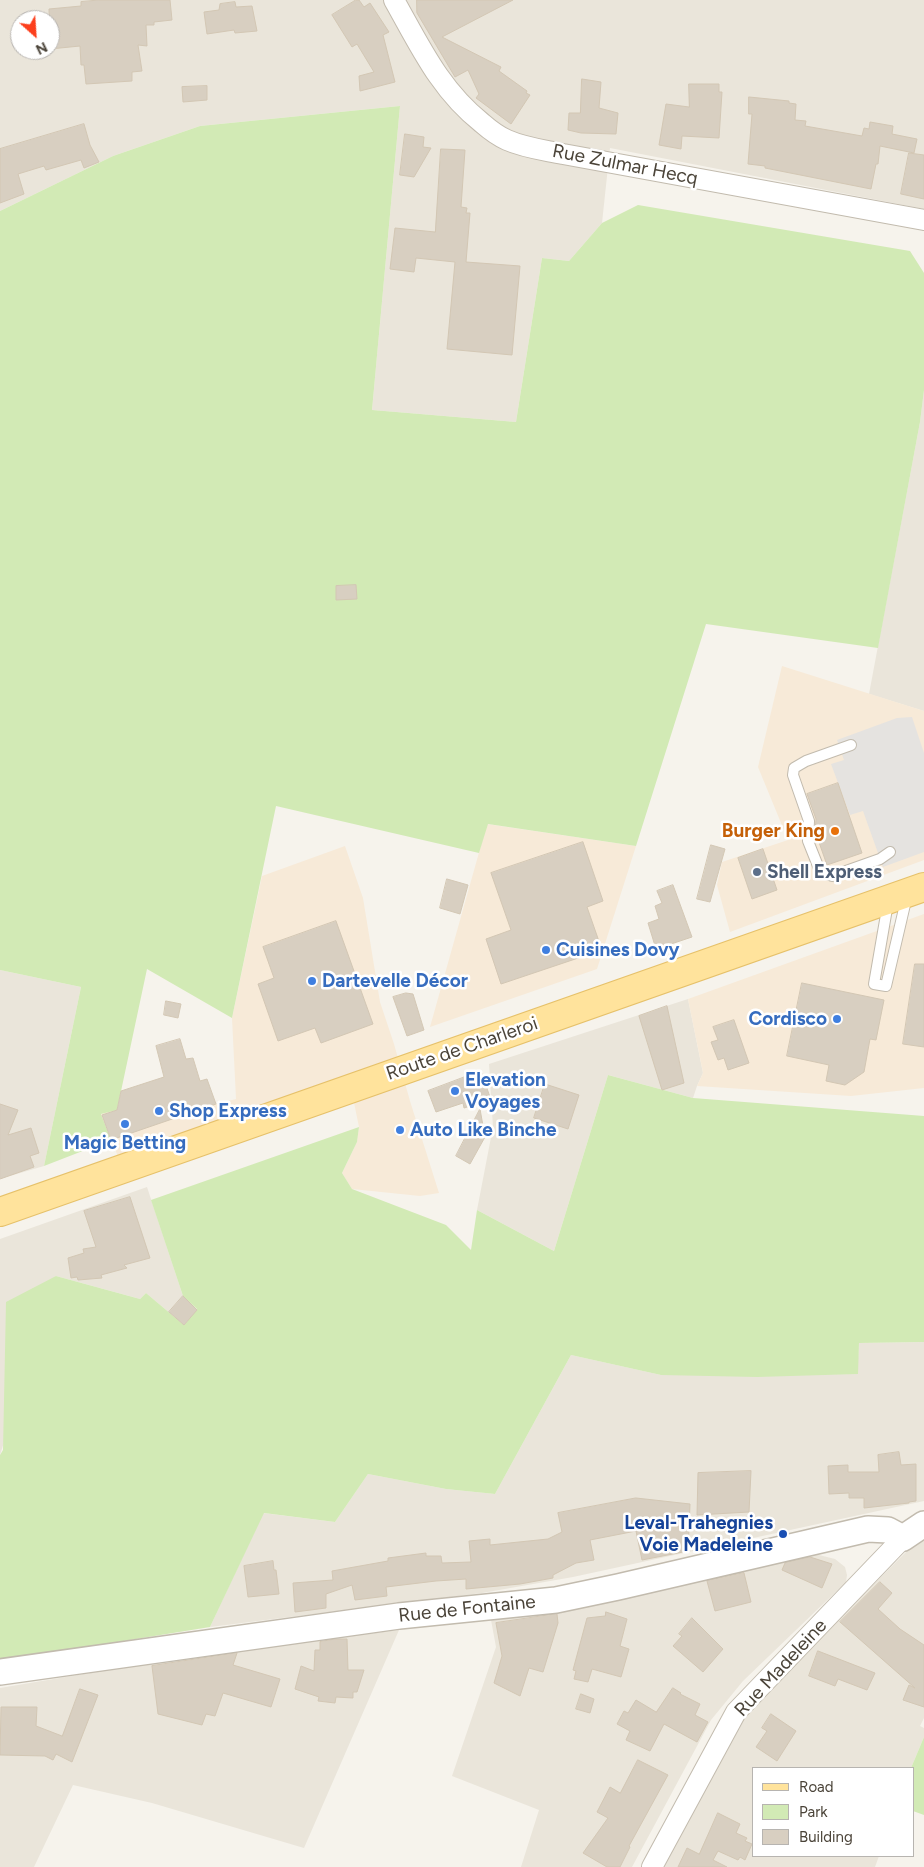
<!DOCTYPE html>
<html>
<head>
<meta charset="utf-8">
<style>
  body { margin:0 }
  #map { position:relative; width:924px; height:1867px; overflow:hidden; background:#f6f3ec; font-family:Figtree,sans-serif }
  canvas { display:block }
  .legend { position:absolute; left:752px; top:1767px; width:162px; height:90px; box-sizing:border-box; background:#fff; border:1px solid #b7b4b0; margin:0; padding:6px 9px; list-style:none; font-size:15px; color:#4b4439 }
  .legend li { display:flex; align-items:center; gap:10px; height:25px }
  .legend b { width:25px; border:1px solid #b7b4b0 }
  .north { position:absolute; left:10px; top:10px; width:50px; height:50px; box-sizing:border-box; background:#fff; border:1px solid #b7b4b0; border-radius:50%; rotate:154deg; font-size:14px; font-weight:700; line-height:20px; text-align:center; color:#4b4439 }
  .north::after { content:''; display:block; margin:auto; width:18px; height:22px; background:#fc3f1d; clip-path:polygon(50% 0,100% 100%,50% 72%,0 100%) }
</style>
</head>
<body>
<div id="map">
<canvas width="924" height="1867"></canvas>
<ul class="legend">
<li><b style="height:6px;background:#ffe39c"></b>Road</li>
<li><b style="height:14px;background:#d2eab5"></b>Park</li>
<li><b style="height:14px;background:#d8cfc1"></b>Building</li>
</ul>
<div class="north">N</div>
</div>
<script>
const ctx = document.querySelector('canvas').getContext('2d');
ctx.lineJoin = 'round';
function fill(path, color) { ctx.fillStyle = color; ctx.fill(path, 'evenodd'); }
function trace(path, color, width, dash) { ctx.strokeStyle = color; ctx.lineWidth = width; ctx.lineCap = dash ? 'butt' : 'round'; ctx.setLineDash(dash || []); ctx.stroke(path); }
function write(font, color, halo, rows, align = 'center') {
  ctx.font = font + ' Figtree,sans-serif'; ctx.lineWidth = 5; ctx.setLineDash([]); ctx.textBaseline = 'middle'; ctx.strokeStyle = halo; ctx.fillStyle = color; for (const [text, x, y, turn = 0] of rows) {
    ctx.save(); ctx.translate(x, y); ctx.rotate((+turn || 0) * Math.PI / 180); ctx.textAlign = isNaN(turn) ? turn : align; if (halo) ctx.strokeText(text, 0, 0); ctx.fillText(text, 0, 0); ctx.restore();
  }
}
const residential = new Path2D(`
  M0,0h924v209l-314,-61 -8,75 -33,38 -27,-3 -26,164 -144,-12 28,-304 -200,20 -87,30 -113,55zM20,20h30v30h-30z
  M924,390v321l-55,-17 51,-272z
  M0,970l81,17 -37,179 -44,13z
  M688,999l15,74 -6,13 -4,12 -85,-23 -54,176 -77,-41 16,-83 -4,-63z
  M147,1187l36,109 14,14 -13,15 -38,-32 -6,6 -84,-23 -56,179v-216z
  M924,1342v159l-351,76 -91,16 -272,34 53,-114 72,9 33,-48 78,15 49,5 76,-139 90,20 196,-1 2,-31z
  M924,1539v179l-4,8 4,2v9l-13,31h-158v88h126l-4,11h-215l69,-127 22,-32 126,-127 33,-33z
  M787,1554l32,1 16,4 10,8 2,8 -1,7 -103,99 -32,39 -79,147h-111l18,-57 -87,-34 44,-129 -5,-27 75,-13z
  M399,1630l-95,218 -152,-45 -79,-18 -39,82h-34v-179l209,-35z`);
const commercial = new Path2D(`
  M782,666l142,45v149l-194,72 -13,-47 5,-23 66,-22 -30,-73z
  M487,824l149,22 -39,123 -167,58z
  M345,846l18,52 17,104 14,42 16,57 29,92 -19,3 -68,-7 -10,-16 15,-31 2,-15 -7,-34 -227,81 -24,-60 65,-21 9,25 41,-14 20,-5 -4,-81 30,-142z
  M924,914v174l-73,8 -154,-10 6,-13 -15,-74z`);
const green = new Path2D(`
  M400,106l-28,304 144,12 26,-164 27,3 33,-38 36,-18 272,46 14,22v117l-4,32 -42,226 -172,-24 -70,222 -148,-22 -9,29 -203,-47 -44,212 -85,-49 -30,141 -16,4 10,26 -67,26 37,-179 -81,-17v-759l113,-55 87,-30z
  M608,1075l85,23 231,18v226l-65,1 -1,31 -101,3 -96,-2 -90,-20 -76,139 -49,-5 -78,-15 -33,48 -71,-9 -54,114 -210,34v-206l3,-5 3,-148 50,-26 84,23 6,-6 38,32 13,-16 -14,-13 -32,-96 208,-73 -2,15 -15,31 10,16 94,36 25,25 6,-40 77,41z
  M924,1737v78l-11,-4v-43h-2z`);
const parking = new Path2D(`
  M912,717l12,36v99l-41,15 -20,-56 -13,4 -19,-51 13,-4 -7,-20 60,-22z`);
const building = new Path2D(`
  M99,0h71l2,20 -18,2v3h-8l1,21 -9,-1 4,26 -10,1v9l-46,3 -2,-19h-3l-1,-19 -30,3 -1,-40 32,-3v-4z
  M356,0h3l5,7 6,-4 19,29 -6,3 12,47 -35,9 -1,-15 15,-4 -17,-28 -5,3 -20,-32z
  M417,0h96l-71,37 59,30 -2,4 28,20 -1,2 4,2 -19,29 -35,-26 3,-4 -11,-24 -13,7 -38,-64z
  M235,2l1,5 16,-1 5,25 -22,2 -1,-3 -27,4 -3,-22 15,-2 1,-6z
  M582,79l19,3 -2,26 19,5 -2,21 -35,-1 -13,-3 1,-17h11z
  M689,84h30v8h3l-3,46 -37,-2 -1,13 -22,-4 7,-41 23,3z
  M207,86v14l-24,2 -1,-15z
  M749,97l40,4v2l7,1 -1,16 11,1 -1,5 57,10 2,-8 5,1 1,-7 23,4 -1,8 25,5 -3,14 -34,-7 -2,18h-2l-5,25 -106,-21v-2l-17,-2 4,-50h-3z
  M84,124l6,21 9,17 -15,6 -3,-8 -35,10 -2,-4 -26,8 6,20 -24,9v-54z
  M405,134l19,3 -1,10 8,1 -17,29 -14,-2z
  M441,149l24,1 -4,57 6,1 -1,5h4l-4,49 54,4 -8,89 -65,-6 8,-87 -39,-4 -2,14 -24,-3 5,-41 40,4z
  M909,153l15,2v44l-23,-5z
  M356,585l1,14 -21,1v-14z
  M838,783l24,70 -35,12 -12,-34 1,-12 -9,-25z
  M583,842l20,59 -16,6 15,43 -101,34 -15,-45 25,-9 -20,-57z
  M711,845l14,4 -15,53 -13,-3z
  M763,849l14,41 -25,9 -14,-41z
  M447,879l21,6 -8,29 -20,-6z
  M673,885l19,52 -36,12 -8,-26 11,-4 -4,-13 7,-3 -5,-12z
  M336,921l37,103 -52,19 -6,-15 -37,13 -20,-57 16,-6 -11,-31z
  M915,964h9v83l-21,-3z
  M802,983l82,17 -8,40 -6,-1 -6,33 -19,13 -19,-4 3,-16 -42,-9z
  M406,993l7,1 11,36 -17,6 -14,-39z
  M166,1001l15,3 -3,14 -14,-3z
  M667,1006l17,77 -22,7 -23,-74z
  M734,1020l15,43 -21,7 -4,-12 -6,2 -7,-18 7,-2 -5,-13z
  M180,1039l6,20 7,-1 7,23 7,-2 9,25 -105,36 -9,-25 15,-5 4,-19 43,-14 -8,-31z
  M481,1071l10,29 -27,8 -1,-5 -27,9 -8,-21z
  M545,1084l34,11 -11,34 -34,-11z
  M0,1104l18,6 -10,25 23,-7 8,25 -9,3 4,11 -34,12z
  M480,1109l5,28 -15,27 -14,-8z
  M130,1197l20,61 -26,7 3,3 -26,7 1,3 -24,2 -1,-3 -6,1 -3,-20 16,-5 -1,-4 13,-2 -12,-36z
  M183,1296l14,14 -13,15 -15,-13z
  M899,1452l2,13 15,-1v37l-7,1v1l-45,5v-10h-15v-5l-20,1 -1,-28 20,-1v7h31l-1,-17z
  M751,1471l-2,41 -52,3 1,-42z
  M636,1498l54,6 -2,47 -46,9 -6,-29 -46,9 4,20 -18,3 -23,12v3l-33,6 -54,5v-10l-30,2 -50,6 1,9 -32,4 -3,-15 -26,9v14l-31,4 -2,-29 40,-3 -1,-9 56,-10v-3l38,-5v3h15l1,7 29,-1 -2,-21 21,-2v6l58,-6 14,-7 -4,-19z
  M810,1557l22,7 -10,24 -40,-18 3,-7z
  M273,1561l1,9h2l3,24 -31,3 -4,-31z
  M744,1573l7,29 -36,9 -8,-30z
  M880,1582l12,11 -14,16 22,20 24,16v62l-21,-7 6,-15 6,3 -75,-66z
  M606,1612l21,7 -7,27 9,3 -8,28 -29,-8 -4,13 -14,-3 2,-8 -3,-1 14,-52 18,-2z
  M557,1614l1,9 -15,49 -14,-4 -9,28 -26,-13 8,-27 -6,-33z
  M692,1618l31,31 -20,23 -30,-26 9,-10 -3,-2z
  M335,1639h12l1,31h16l-7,22h-4v6l-17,-1 -1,6 -17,-2 1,-4 -24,-8 6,-23 13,5 1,-21h5v-8z
  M818,1651l57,22 -8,17 -29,-11 -3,7 -26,-10z
  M237,1653l-4,12 47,14 -9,28 -48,-14 -8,23 -9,-2 -4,11 -44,-11 -6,-48z
  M673,1688l8,5 -1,1 20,10 -5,11 13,7 -11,20 -33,-18 -14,27 -24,-11 4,-9 -13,-7 7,-13 4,2 8,-13 20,12z
  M80,1689l18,6 -26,67 -16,-8 -3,6 -8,-4 -45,-1 1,-48h36l-1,19 26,10z
  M581,1694l13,5 -4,14 -14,-4z
  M771,1714l25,17 -19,30 -21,-14 11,-16 -5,-3z
  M638,1760l30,15 -39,71 1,1 -10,20h-13l-24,-14 25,-35 -11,-6 13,-25 10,6z
  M718,1813l22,11 -4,9 11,5 -2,3 7,3 -7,16 -5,-3 -2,3 -20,-9 -5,9 14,7h-49l9,-19 12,6z`);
const service = new Path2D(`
  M851,745l-45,16 -12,7 -1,7 16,46 -1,20 12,30 12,5 48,-17 10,-7
  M888,903l-14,81 12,2 21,-90`);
const minor = new Path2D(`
  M394,0c26,46 46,90 88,123 8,7 16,13 25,17 18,8 37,10 56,14l361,66
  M652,1867l84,-155 167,-174`);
const tertiary = new Path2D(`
  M0,1672l399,-56 157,-16 62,-13 250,-58 20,1 15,8 21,-14`);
const primary = new Path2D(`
  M0,1212l924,-325`);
const markers = [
  [835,831,5,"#e8710a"],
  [757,872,5,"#5c6f8a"],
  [546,950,5,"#3f7fe0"],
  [312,981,5,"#3f7fe0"],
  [837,1019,5,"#3f7fe0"],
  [455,1091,5,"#3f7fe0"],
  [159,1111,5,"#3f7fe0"],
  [125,1124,5,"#3f7fe0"],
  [400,1130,5,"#3f7fe0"],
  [783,1534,5,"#1a4fb4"]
];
const streetNames = [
  ["Rue Zulmar Hecq",625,165,11],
  ["Route de Charleroi",462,1049,-19],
  ["Rue de Fontaine",467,1609,-6],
  ["Rue Madeleine",781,1668,-47]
];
const foodNames = [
  ["Burger King",825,831]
];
const serviceNames = [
  ["Shell Express",767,872]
];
const shopNames = [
  ["Cuisines Dovy",556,950],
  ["Dartevelle Décor",322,981],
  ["Cordisco",827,1019,"right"],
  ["Elevation",465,1080],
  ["Voyages",465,1102],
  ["Shop Express",169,1111],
  ["Auto Like Binche",410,1130],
  ["Magic Betting",125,1143,"center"]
];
const transitNames = [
  ["Leval-Trahegnies",773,1523],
  ["Voie Madeleine",773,1545]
];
fill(residential, '#eae5da');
fill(commercial, '#f7ead8');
fill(green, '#d2eab5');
fill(parking, '#e5e3e0');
fill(building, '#d8cfc1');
trace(building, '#d3c7b4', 1);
trace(service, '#c2bbae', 12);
trace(minor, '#c2bbae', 22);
trace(tertiary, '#c2bbae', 28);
trace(primary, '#e6c16a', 30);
trace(service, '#fff', 10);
trace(minor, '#fff', 20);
trace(tertiary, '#fff', 25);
trace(primary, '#ffe39c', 28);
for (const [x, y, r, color] of markers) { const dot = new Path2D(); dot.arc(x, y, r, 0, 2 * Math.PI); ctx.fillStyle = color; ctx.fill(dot); trace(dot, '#fff', 2); }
write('19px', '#4b4439', '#fff', streetNames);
write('bold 19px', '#c56008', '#fff', foodNames, 'right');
write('bold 19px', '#4e5e75', '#fff', serviceNames, 'left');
write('bold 19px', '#366cbe', '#fff', shopNames, 'left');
write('bold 19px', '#164399', '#fff', transitNames, 'right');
</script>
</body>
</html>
